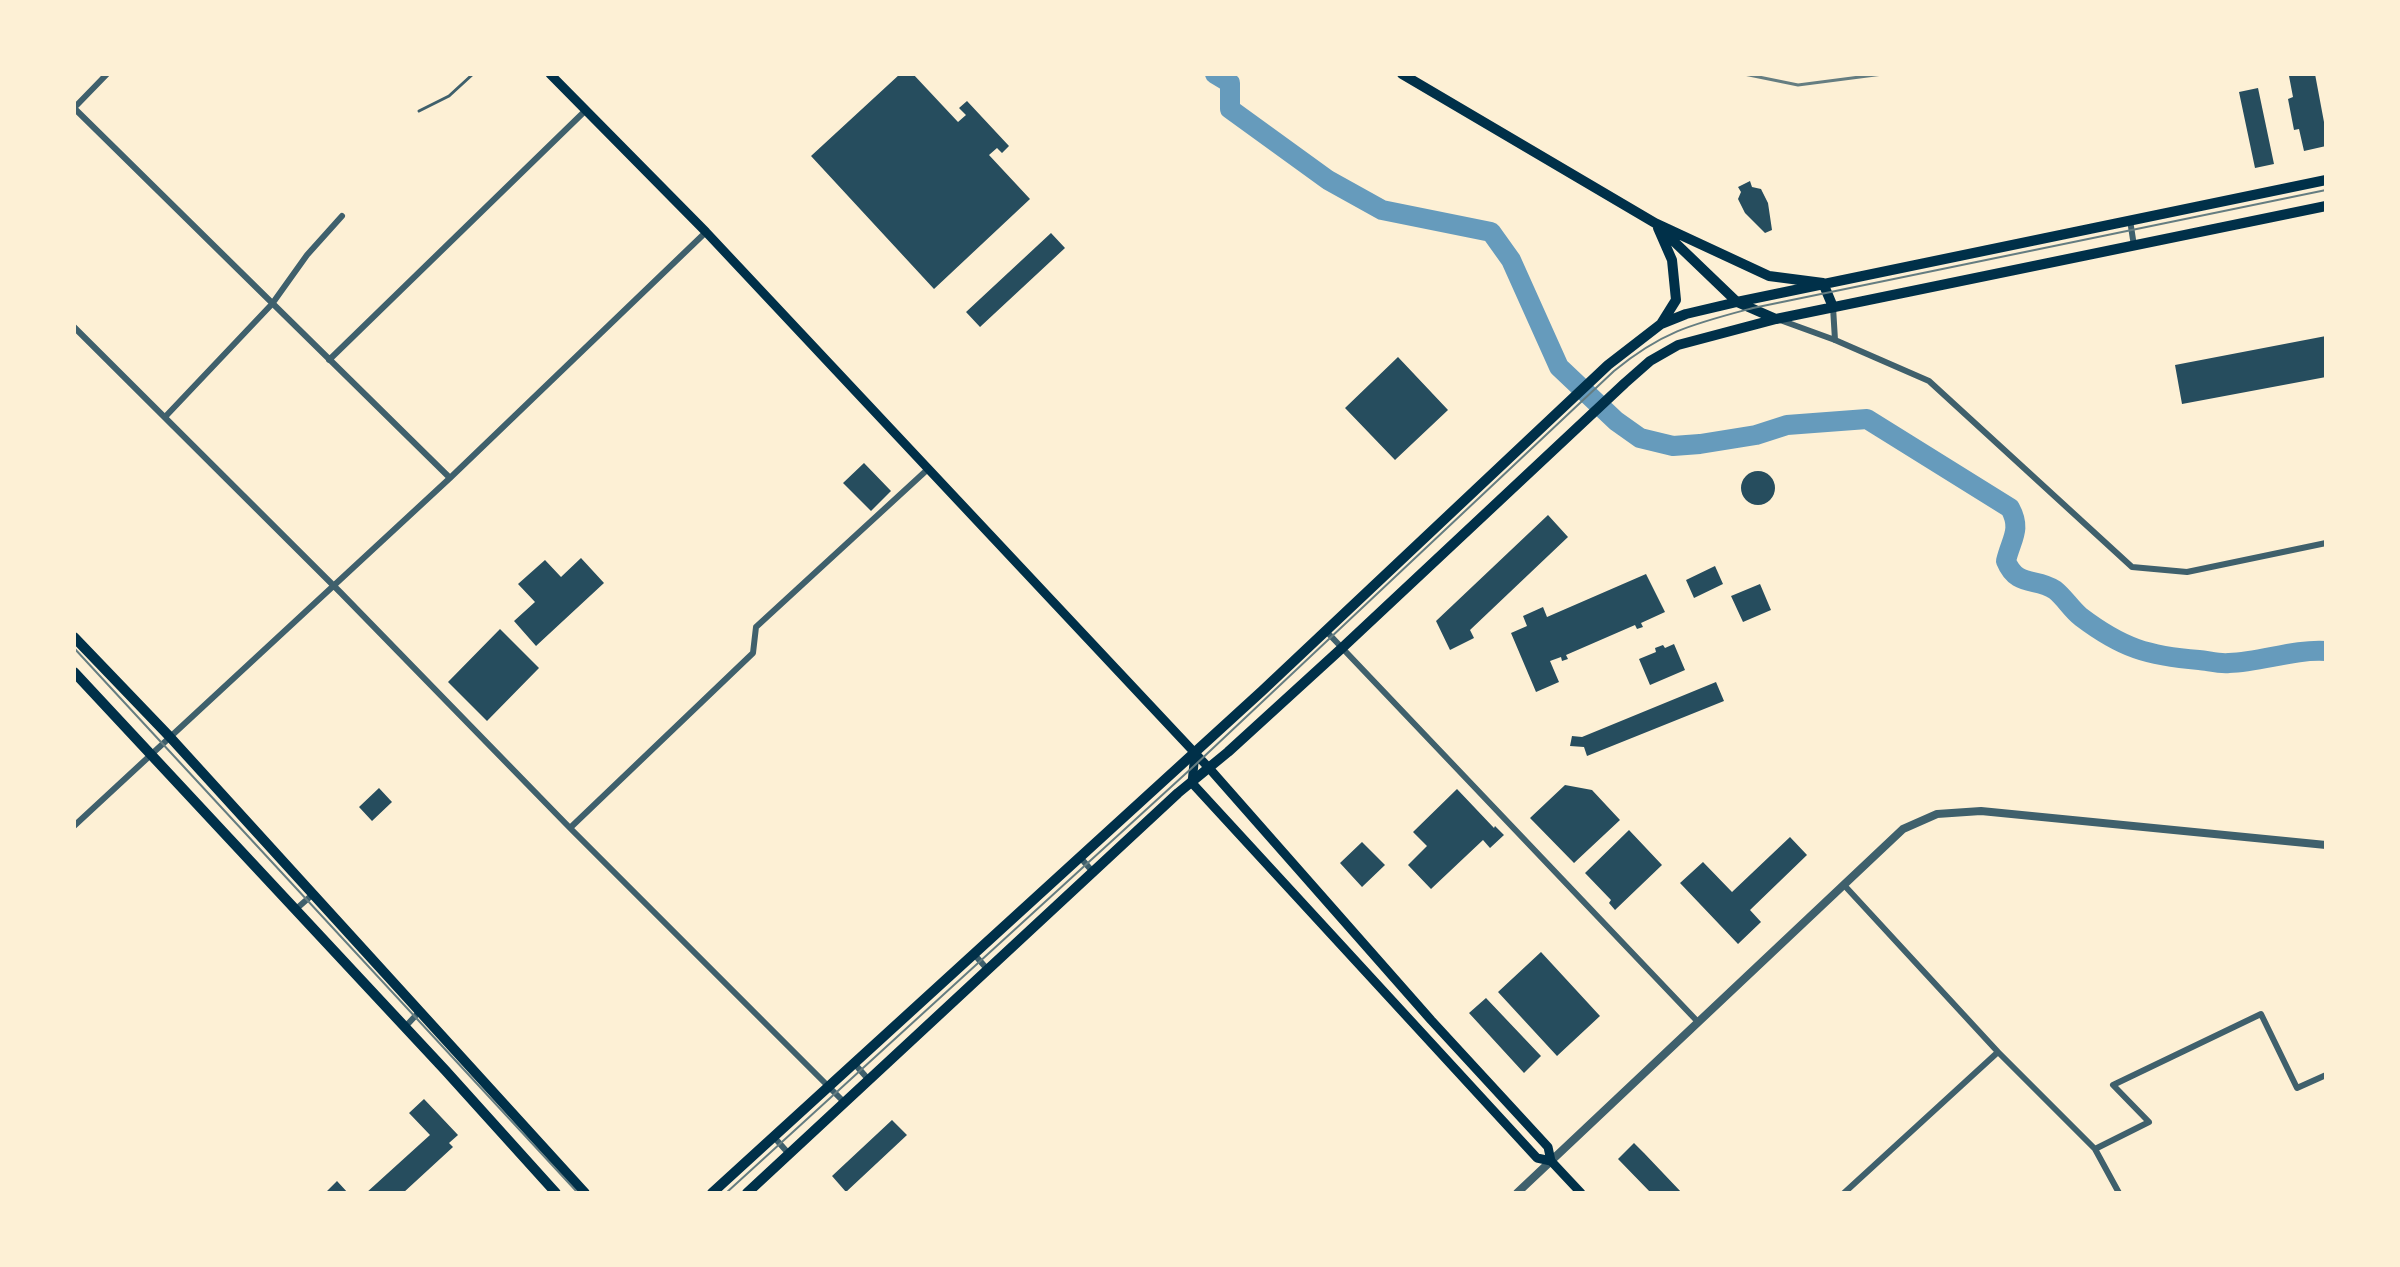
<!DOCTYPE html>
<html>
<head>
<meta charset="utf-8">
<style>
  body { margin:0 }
  #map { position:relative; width:2400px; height:1267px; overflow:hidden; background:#fdf0d5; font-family:Lato,sans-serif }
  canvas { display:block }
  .frame { position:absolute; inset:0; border:76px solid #fdf0d5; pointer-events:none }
</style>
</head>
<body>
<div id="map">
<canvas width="2400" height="1267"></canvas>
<div class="frame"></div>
</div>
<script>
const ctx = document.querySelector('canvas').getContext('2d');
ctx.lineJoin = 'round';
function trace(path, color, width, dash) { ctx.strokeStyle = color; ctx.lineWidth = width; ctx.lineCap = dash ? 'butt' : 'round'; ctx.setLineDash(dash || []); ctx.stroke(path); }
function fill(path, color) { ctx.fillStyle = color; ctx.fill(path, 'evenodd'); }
const river = new Path2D(`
  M1215,74l15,9v26l98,71 54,30 109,22 20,28 48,107 57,54 24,17 33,8 27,-2 56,-9 31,-10 80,-6 143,89c12,22 1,31 -4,53 11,27 30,16 49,29 10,8 16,19 26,27 41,31 67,39 118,43 10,1 20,4 30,3 33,-1 64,-14 97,-12`);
const building = new Path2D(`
  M900,74h13l45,48 8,-7 -7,-7 8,-7 42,45 -7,7 -5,-5 -8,7 41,44 -96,90 -123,-133z
  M2300,74h15l9,48 2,-1v25l-22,5 -5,-22 -5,1 -6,-31 5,-2 -4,-21z
  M2258,88l16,76 -19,4 -16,-76z
  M1750,181l2,6 9,2 7,14 4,27 -7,3 -20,-20 -7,-14 3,-7 -3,-5z
  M1051,233l14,15 -85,79 -14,-15z
  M2326,336v41l-144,27 -7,-39z
  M1398,357l50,53 -53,50 -50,-52z
  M864,463l27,28 -20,20 -28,-28z
  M1741 488a17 17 0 1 1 34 0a17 17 0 1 1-34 0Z
  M1548,515l20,22 -98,93 4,8 -24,12 -14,-29z
  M581,558l23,25 -68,63 -22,-25 21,-19 -17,-18 27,-24 16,17z
  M1715,566l8,18 -29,14 -8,-18z
  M1646,574l19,38 -24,11 2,4 -6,2 -2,-4 -69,30 2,4 -6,2 -1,-4 -11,4 9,21 -23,10 -25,-59 16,-7 -4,-10 20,-9 4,10z
  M1760,584l11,26 -28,12 -12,-26z
  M500,629l39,39 -52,53 -39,-39z
  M1674,644l11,26 -35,15 -11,-26 17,-7 -1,-4 8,-3 2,3z
  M1716,682l8,19 -137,55 -3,-9 -14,-1 2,-10 10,1z
  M1565,785l27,5 28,30 -46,43 -44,-45z
  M379,788l13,14 -20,19 -13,-14z
  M1457,789l37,39 1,-2 9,9 -14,13 -7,-8 -52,49 -23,-24 19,-19 -14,-14z
  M1629,830l33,35 -47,45 -6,-7 2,-3 -26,-27z
  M1790,837l17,18 -57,55 11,12 -23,22 -58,-61 23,-21 29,30z
  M1362,842l23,23 -23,22 -22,-24z
  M1541,952l59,64 -43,40 -59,-64z
  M1486,998l55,58 -17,17 -55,-60z
  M424,1099l34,36 -9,8 4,4 -50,46h-37l64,-58 -21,-22z
  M892,1120l15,15 -61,57 -14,-16z
  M1634,1143l10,10 38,40h-31l-33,-34z
  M337,1181l11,12h-23z`);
const service = new Path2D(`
  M419,111l30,-15 24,-22`);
const minor = new Path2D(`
  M74,108l376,370
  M74,108l33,-34
  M2130,220l4,26
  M1833,307l2,33
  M1780,320l55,20 94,41 203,186 55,5 139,-29
  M74,327l267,266 229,235 274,274
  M329,360l257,-250
  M165,417l107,-113 35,-49 35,-39
  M1326,631l372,391
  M74,826l376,-348 256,-246
  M570,828l183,-175 3,-26 172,-158
  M1079,856l14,16
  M1844,885l154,167 97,97 24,44
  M295,910l17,-15
  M973,953l15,17
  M405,1027l14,-15
  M853,1062l15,17
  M773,1136l16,18
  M2095,1149l54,-27 -36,-37 148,-71 36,74 29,-13
  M1844,1193l154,-141`);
const tertiary = new Path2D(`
  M1517,1193l386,-364 34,-15 44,-3 345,34`);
const secondary = new Path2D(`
  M550,74l156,158 503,536 222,252 117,127 3,14 30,32
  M1195,753l-3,30 345,375 14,3`);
const primary = new Path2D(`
  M1402,74l253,149 114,53 54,7 10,24
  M1658,228l14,32 4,40 -15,24
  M1662,230l75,72 39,17
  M74,637l95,99 416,457
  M74,672l371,398 111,123
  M712,1193l550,-502 346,-326 53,-41 25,-10 51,-12 589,-122
  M747,1193l431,-400 50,-41 114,-104 283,-265 25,-22 28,-16 98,-26 550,-113`);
const tram = new Path2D(`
  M74,648l504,545
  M726,1193l468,-427 420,-395c49,-40 79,-47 139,-63l573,-118`);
const rail = new Path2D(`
  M1744,74l54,11 85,-11`);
trace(river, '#669bbc', 20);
fill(building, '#264d5e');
trace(service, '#3f606c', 3);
trace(minor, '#3f606c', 6);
trace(tertiary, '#3f606c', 8);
trace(secondary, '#003049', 9);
trace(primary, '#003049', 10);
trace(tram, '#657d81', 2);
trace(rail, '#657d81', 3);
</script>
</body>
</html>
